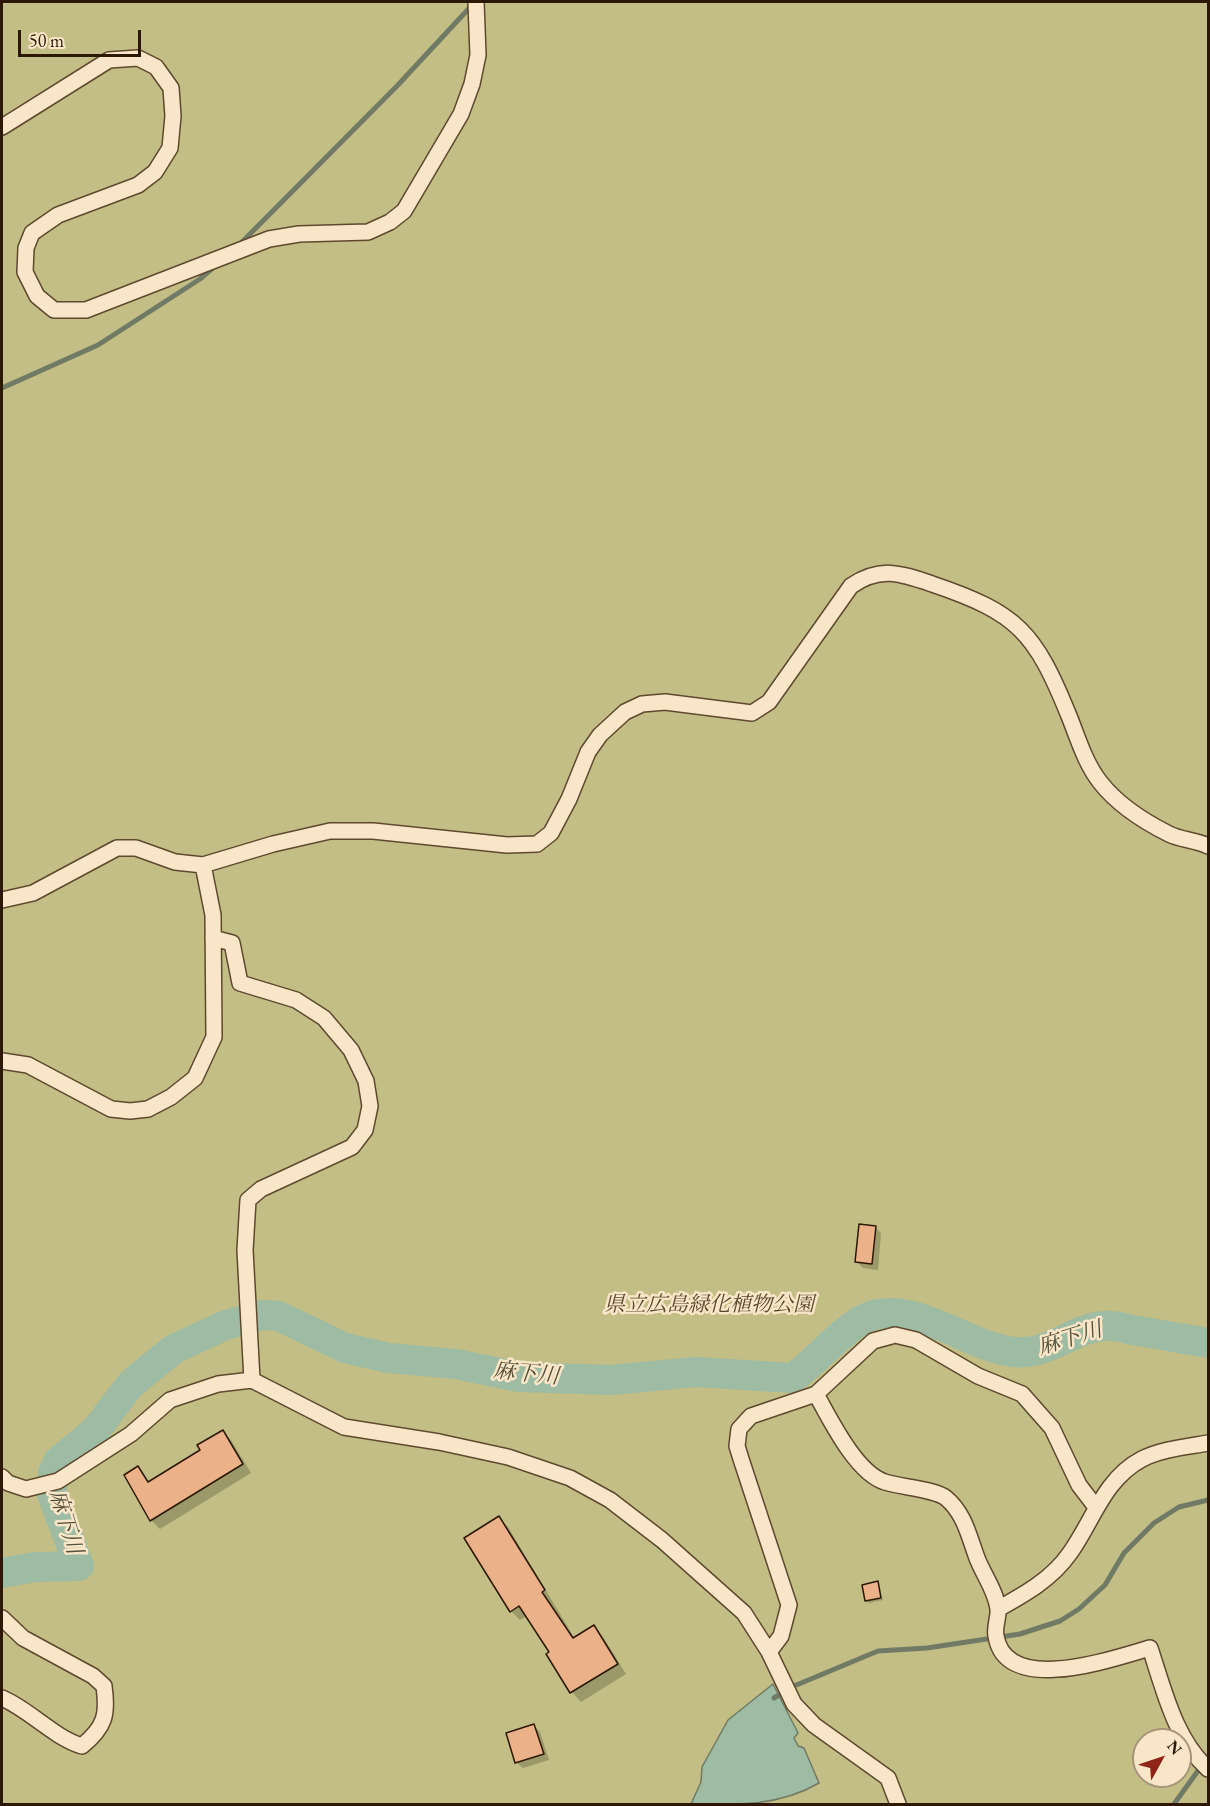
<!DOCTYPE html>
<html>
<head>
<meta charset="utf-8">
<style>
  body { margin:0 }
  #map { position:relative; width:1210px; height:1806px; overflow:hidden; background:#f6d9aa; font-family:"EB Garamond",serif }
  canvas { display:block }
  .frame { position:absolute; inset:0; border:3px solid #2d1805; pointer-events:none }
  .north { position:absolute; left:1132px; top:1728px; width:60px; height:60px; box-sizing:border-box; background:#f9e6c8; border:2px solid #a7947a; border-radius:50%; rotate:50deg; font-size:16px; font-weight:700; line-height:24px; text-align:center; color:#2d1805 }
  .north::after { content:''; display:block; margin:auto; width:21px; height:27px; background:#8f2418; clip-path:polygon(50% 0,100% 100%,50% 72%,0 100%) }
  .scale { position:absolute; left:18px; top:30px; width:123px; height:27px; box-sizing:border-box; border:3px solid #2d1805; border-top:0; padding-left:8px; font-size:18px; line-height:21px; white-space:nowrap; color:#2d1805; -webkit-text-stroke:4px #f9e6c8; paint-order:stroke }
</style>
</head>
<body>
<div id="map">
<canvas width="1210" height="1806"></canvas>
<div class="frame"></div>
<div class="north">N</div>
<div class="scale">50 m</div>
</div>
<script>
const ctx = document.querySelector('canvas').getContext('2d');
ctx.lineJoin = 'round';
function fill(path, color) { ctx.fillStyle = color; ctx.fill(path, 'evenodd'); }
function trace(path, color, width, dash) { ctx.strokeStyle = color; ctx.lineWidth = width; ctx.lineCap = dash ? 'butt' : 'round'; ctx.setLineDash(dash || []); ctx.stroke(path); }
function write(font, color, halo, rows, align = 'center') {
  ctx.font = font + ' "EB Garamond","Noto Serif JP",serif'; ctx.lineWidth = 5; ctx.setLineDash([]); ctx.textBaseline = 'middle'; ctx.strokeStyle = halo; ctx.fillStyle = color; for (const [text, x, y, turn = 0] of rows) {
    ctx.save(); ctx.translate(x, y); ctx.rotate((+turn || 0) * Math.PI / 180); ctx.textAlign = isNaN(turn) ? turn : align; if (halo) ctx.strokeText(text, 0, 0); ctx.fillText(text, 0, 0); ctx.restore();
  }
}
const green = new Path2D(`
  M2,2h1206v1802h-1206zM1144,1740h36v36h-36z`);
const water = new Path2D(`
  M773,1684l25,49 -4,5 4,8 6,2 15,35c-39,23 -81,22 -128,21l10,-22 1,-15 26,-47z`);
const shadow = new Path2D(`
  M875,1227l6,6 -3,37 -15,-2 -6,-6z
  M223,1432l8,8 20,33 -91,56 -9,-9 -25,-45 12,-7 12,15 52,-33z
  M499,1518l9,9 67,112 18,-12 10,10 23,37 -45,28 -9,-10 -24,-37 4,-2 -25,-37 -7,4 -9,-9z
  M877,1583l6,17 -14,3 -3,-3z
  M534,1726l6,6 9,28 -26,8 -7,-6z`);
const stream = new Path2D(`
  M240,244l157,-158 77,-83
  M2,388l96,-43 102,-66 15,-13
  M774,1698l20,-12 84,-35 49,-3 93,-14 40,-13 19,-12 26,-24 19,-32 30,-30 25,-16 29,-7
  M1174,1804l34,-47`);
const river = new Path2D(`
  M2,1573l34,-6 43,-1 -27,-72 1,-21 5,-11 38,-32 35,-46 43,-35 52,-24 37,-10 16,1 66,32 44,10 67,6 63,13 93,3 84,-8 97,6c24,-17 54,-54 78,-62 46,-15 97,31 143,36 35,4 58,-24 91,-26 8,-1 19,2 27,4 26,4 51,9 76,13`);
const building = new Path2D(`
  M859,1224l17,2 -4,38 -17,-2z
  M223,1430l20,34 -93,57 -26,-46 14,-9 10,16 52,-32 -3,-5z
  M499,1516l46,74 -3,2 31,46 21,-13 24,39 -48,29 -24,-39 3,-2 -30,-46 -9,6 -46,-74z
  M878,1581l3,17 -16,3 -3,-16z
  M534,1724l10,30 -29,9 -9,-30z`);
const minor = new Path2D(`
  M2,127l107,-67 29,-2 18,9 15,21 2,28 -3,32 -15,24 -17,13 -80,30 -26,18 -6,15 -1,24 12,24 17,14h32l183,-71 30,-5 69,-2 22,-10 14,-11 57,-97 11,-30 6,-29 -2,-53
  M2,900l31,-7 84,-45h19l39,14 28,3 70,-21 57,-13h43l134,14 30,-1 14,-11 18,-34 19,-47 12,-17 25,-23 17,-8 23,-2 87,11 17,-11 82,-116c29,-20 49,-13 81,-2 86,29 103,48 137,132 9,22 16,47 31,66 17,22 45,40 69,52 12,6 27,6 39,12
  M213,938l19,5 8,40 56,17 28,18 27,32 15,31 4,25 -5,24 -13,17 -91,42 -13,11 -3,50 7,130
  M2,1061l26,4 83,44 19,2 18,-2 23,-12 24,-19 19,-41 -1,-122 -10,-50
  M816,1394c14,25 40,79 69,88 15,5 50,7 61,16 19,16 23,39 31,60 6,16 19,33 21,51 1,8 -4,18 -2,27 10,61 118,22 154,12 14,42 25,91 58,121
  M2,1477l6,6 18,6 32,-8 73,-47 39,-34 48,-16 34,-4 92,47 95,15 69,15 62,21 40,22 52,40 82,73 25,39 25,52 20,21 74,53 10,26
  M998,1609c27,-15 54,-30 72,-56 23,-32 34,-74 72,-94 20,-10 44,-12 66,-16
  M2,1618l21,20 70,38 11,10c4,29 1,41 -22,60 -29,-9 -52,-36 -80,-48
  M769,1652l12,-16 8,-31 -48,-146 -4,-13 2,-17 12,-13 65,-22 57,-53 22,-6 21,5 62,36 44,18 30,34 27,57 16,21`);
const parkNames = [
  ["県立広島緑化植物公園",709,1305]
];
const waterNames = [
  ["麻下川",1070,1339,-17],
  ["麻下川",526,1374,6],
  ["麻下川",65,1522,73]
];
fill(green, '#c2be85');
fill(water, '#9ebba3');
trace(water, '#717a64', 1.5);
fill(shadow, '#0003');
trace(stream, '#717a64', 5);
trace(river, '#9ebba3', 30);
fill(building, '#ebb289');
trace(building, '#2d1805', 1.5);
trace(minor, '#5f482e', 18);
trace(minor, '#f9e6c8', 15);
write('italic 21px', '#5a4a2b', '#f9e6c8', parkNames);
write('italic 22px', '#55513c', '#f9e6c8', waterNames);
</script>
</body>
</html>
